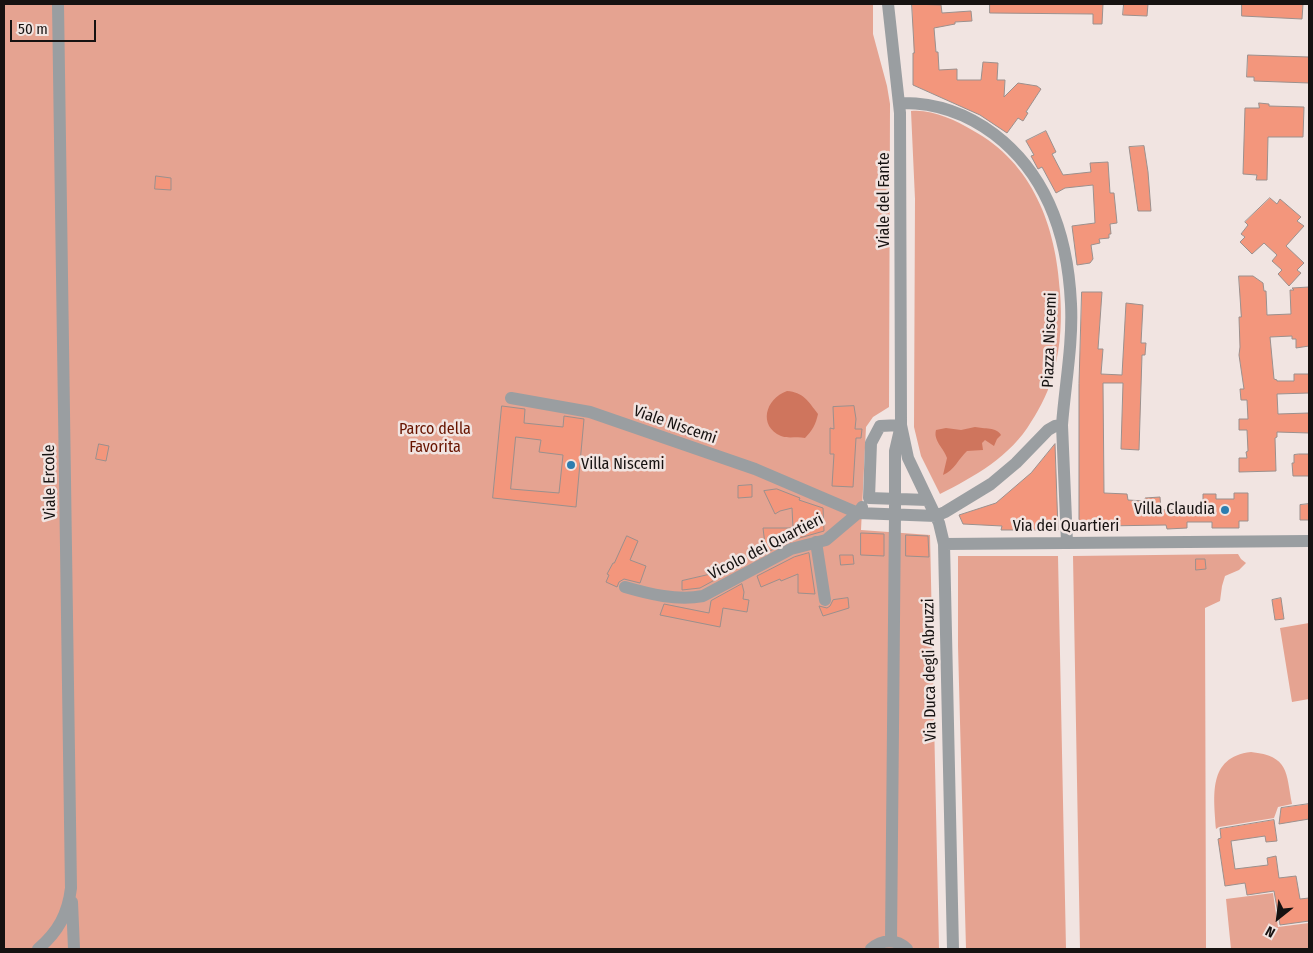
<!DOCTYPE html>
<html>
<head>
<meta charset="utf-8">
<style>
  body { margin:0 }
  #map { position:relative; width:1313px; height:953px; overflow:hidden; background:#f1e4e1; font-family:"Fira Sans Condensed",sans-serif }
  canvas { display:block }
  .frame { position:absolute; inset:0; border:5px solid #161211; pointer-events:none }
  .north { position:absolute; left:1253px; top:893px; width:50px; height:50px; -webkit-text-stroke:4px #f1e4e1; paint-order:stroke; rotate:209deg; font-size:14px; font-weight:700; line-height:20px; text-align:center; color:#161211 }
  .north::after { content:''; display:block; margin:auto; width:18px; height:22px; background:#161211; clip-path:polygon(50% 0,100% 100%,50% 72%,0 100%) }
  .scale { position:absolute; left:10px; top:20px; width:86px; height:22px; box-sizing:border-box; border:2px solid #161211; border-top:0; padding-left:6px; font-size:15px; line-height:18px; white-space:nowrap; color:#161211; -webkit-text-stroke:4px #f1e4e1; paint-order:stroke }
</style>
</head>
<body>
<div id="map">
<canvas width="1313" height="953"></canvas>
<div class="frame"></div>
<div class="north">N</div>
<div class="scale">50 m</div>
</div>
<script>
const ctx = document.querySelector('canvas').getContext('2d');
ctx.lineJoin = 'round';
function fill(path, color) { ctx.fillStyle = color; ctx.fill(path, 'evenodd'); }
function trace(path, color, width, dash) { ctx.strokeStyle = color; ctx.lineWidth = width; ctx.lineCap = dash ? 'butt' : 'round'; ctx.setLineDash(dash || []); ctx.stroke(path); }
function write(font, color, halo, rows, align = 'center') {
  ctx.font = font + ' "Fira Sans Condensed",sans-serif'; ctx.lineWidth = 5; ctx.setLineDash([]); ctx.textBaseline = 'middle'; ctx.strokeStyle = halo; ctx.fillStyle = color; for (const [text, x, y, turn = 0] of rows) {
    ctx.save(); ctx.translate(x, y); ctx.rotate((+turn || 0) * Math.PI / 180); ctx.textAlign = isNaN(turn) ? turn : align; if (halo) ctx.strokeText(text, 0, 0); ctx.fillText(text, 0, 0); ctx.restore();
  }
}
const green = new Path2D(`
  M4,4h869v30l14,52 3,18 -1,303 -16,10 -7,10 -5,103 69,5 9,414h-935z
  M911,111c21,-2 44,9 61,19 61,33 84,96 88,162 2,26 1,53 -6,79 -4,17 -13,36 -23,51 -20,34 -57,55 -91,72l-19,-38 -7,-29 1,-228z
  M1238,554l3,5 5,4 -7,7 -14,6 -3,10 -2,15 -15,7 1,341h-126l-7,-393z
  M958,556h100l8,393h-100l-8,-303z
  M1309,623v76l-17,3 -12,-74z
  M1251,752c38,4 35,20 41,52l-14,3 -4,11 -55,9 -3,2c-2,-32 -9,-72 35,-77z
  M1273,893l5,34 31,-4v26h-78l-5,-50z`);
const water = new Path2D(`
  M787,391c16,1 21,10 31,23 -2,10 -6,17 -13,24 -8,-2 -16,1 -24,-2 -23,-10 -16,-37 6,-45z
  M975,427c9,2 22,0 26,8l-4,4 -3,7 -9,-6 -3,3 1,7 -16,1c-8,7 -13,20 -24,24l4,-17c-3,-10 -14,-17 -11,-28l10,-2 15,2z`);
const building = new Path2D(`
  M912,4l29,1 1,8 29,-2 1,10 -17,1v2l-21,4 2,24h2l1,18 18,-1v11h24l2,-18 15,1 -1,17h8l-1,17 14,-14 19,3 4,3 -15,23 2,1 -5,8 -5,-3 -11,15 -27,-18 -67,-30v-32h1z
  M990,4h113l-1,20h-9v-10l-103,-1z
  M1124,4h24l-1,12 -24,-1z
  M1242,4h61l-1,15 -60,-3z
  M1248,55l61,2v26l-55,-2v-4h-7z
  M1259,103l10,1v2l35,1 -1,30h-35l-1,43h-11l1,-5 -14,-1 2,-66h14z
  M1046,131l10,21 -4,2 11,21 28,-3 -1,-9 18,-1 2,31h4l3,30 -7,1 1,10h-2v4l-10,1 1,4 -9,2 2,14 -3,4 -13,2 -5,-39 23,-3 -2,-38 -28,3 -9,5 -14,-26 -4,2 -7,-13 3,-1 -8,-14z
  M1144,146l4,26 3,39h-13l-9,-64z
  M156,176l15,2v12l-16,-1z
  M1270,198l7,6 3,-5 21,18 -4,4 7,5 -18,20 18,17 -7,7 4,3 -12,13 -11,-12 4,-4 -10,-9 5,-6 -13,-12 -12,11 -12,-12 5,-5 -4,-3 7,-9 -3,-3z
  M1239,276h14l10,7 1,8h2l1,24 24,-1 -1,-24h4l-2,-2 17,-1v59l-13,2v-9h-4v-3l-22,1 4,42 3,1v1h17v-7h15v19l-32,1 1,20 31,-1v20l-32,-1v5l-2,1 1,33 -37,1v-14h8l-1,-6 2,-1 -1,-21h-8v-11h9l-1,-19h-6l-1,-11h4l-5,-34 1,-8 -1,-30h2z
  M1082,292h20l-4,57h5l-2,25 21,1 4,-72 17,2 -2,38h5l-1,12h-3l-3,95 -18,-1 2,-66h-20l1,110 23,1 1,6 17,1v-3l15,-1 1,13 42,-2v-14h13v5h18v-6h14v28h-9v7h-27v-6h-25v6l-20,1 -1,-4 -64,1v-3h-23v-139z
  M502,406l23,3 -1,14 39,4 1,-11 20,3 -8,88 -83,-9zM516,437l25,3 -2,12 24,3 -4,38 -48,-4z
  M854,406l2,13 -1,10h7l-1,9h-5l-3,49 -21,-1 2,-32h-4v-26l4,1 -1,-22z
  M99,444l10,2 -3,15 -10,-2z
  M1055,444l3,86h-57l1,-4 -39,-2 -4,-9 37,-12 35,-30z
  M1299,454h10v22h-16l-1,-13h2v-8z
  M752,485v12l-14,1v-12z
  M777,489l23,9 -1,2 24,8 1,23 -35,10 -23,12 -3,-25h30l-1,-20 -12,3 -5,3 -11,-23z
  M1309,504v16h-9v-15z
  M861,533l23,1v22l-23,-1z
  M906,535l22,1 1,21 -23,-1z
  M627,536l11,5 -8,19 16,6 -6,17 -16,-4 -5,3 -2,5 -11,-5 3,-7 -2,-1 6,-11h1z
  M809,553l6,41 -17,-1v-19l-17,7 -1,-2 -19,8 -4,-11 37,-19z
  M840,555h13l1,9 -13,1z
  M1196,559h9l1,10 -10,1z
  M721,572l1,4 -22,12 -18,2v-9z
  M742,584l2,8 -1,7 6,1 -2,12 -24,-4 -3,19 -60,-12 4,-11 45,9 2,-12z
  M848,598l1,10 -26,8 -4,-10 8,2 3,-2 3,-6z
  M1281,598l3,21 -9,1 -3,-20z
  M1309,804v15l-30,5 2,-16z
  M1274,820l3,21 -11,1 -1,-6 -34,5 4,28 33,-4 -1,-7 9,-2 3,22 17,-2 4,23 9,-1v23l-29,4 -6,-34 -27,4 -2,-12 -20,3 -7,-47 3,-1 -1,-9z`);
const minor = new Path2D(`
  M888,4l12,109 1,312 7,33 31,65 5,21 9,405
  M511,398l79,14 165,57 103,44 4,-6
  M1062,425l5,118
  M816,542l9,58
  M944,544l365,-3
  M625,587c24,7 52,14 78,9l88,-47 35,-9 32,-27 78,3 9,-4 46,-28 25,-21 32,-33 7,-4 7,-1c3,-40 11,-81 9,-121 -3,-66 -23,-129 -77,-170 -28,-21 -60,-32 -95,-31
  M72,902l2,47
  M891,941l4,-427v-63l6,-26 -21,1 -9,17 -2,55 59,2
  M38,949c20,-17 30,-35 33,-61l-13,-884
  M871,949c11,-10 26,-10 36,0`);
const markers = [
  [571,465,5,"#2d7daf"],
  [1225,510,5,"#2d7daf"]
];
const streetNames = [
  ["Viale del Fante",885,200,-90],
  ["Piazza Niscemi",1050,340,-88],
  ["Viale Niscemi",675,425,19],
  ["Viale Ercole",50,482,-91],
  ["Via dei Quartieri",1066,527],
  ["Vicolo dei Quartieri",766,547,-27],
  ["Via Duca degli Abruzzi",930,670,-91]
];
const parkNames = [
  ["Parco della",435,430],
  ["Favorita",435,448]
];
const poiNames = [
  ["Villa Niscemi",581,465],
  ["Villa Claudia",1215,510,"right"]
];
fill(green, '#e5a391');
fill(water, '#cf755d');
fill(building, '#f3967c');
trace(building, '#9b908d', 1);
trace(minor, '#9a9ea1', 12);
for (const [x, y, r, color] of markers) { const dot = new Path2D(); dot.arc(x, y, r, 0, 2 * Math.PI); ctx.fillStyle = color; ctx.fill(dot); trace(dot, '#f1e4e1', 2); }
write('16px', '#161211', '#f1e4e1', streetNames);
write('16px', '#671400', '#f1e4e1', parkNames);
write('16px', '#161211', '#f1e4e1', poiNames, 'left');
</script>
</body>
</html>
